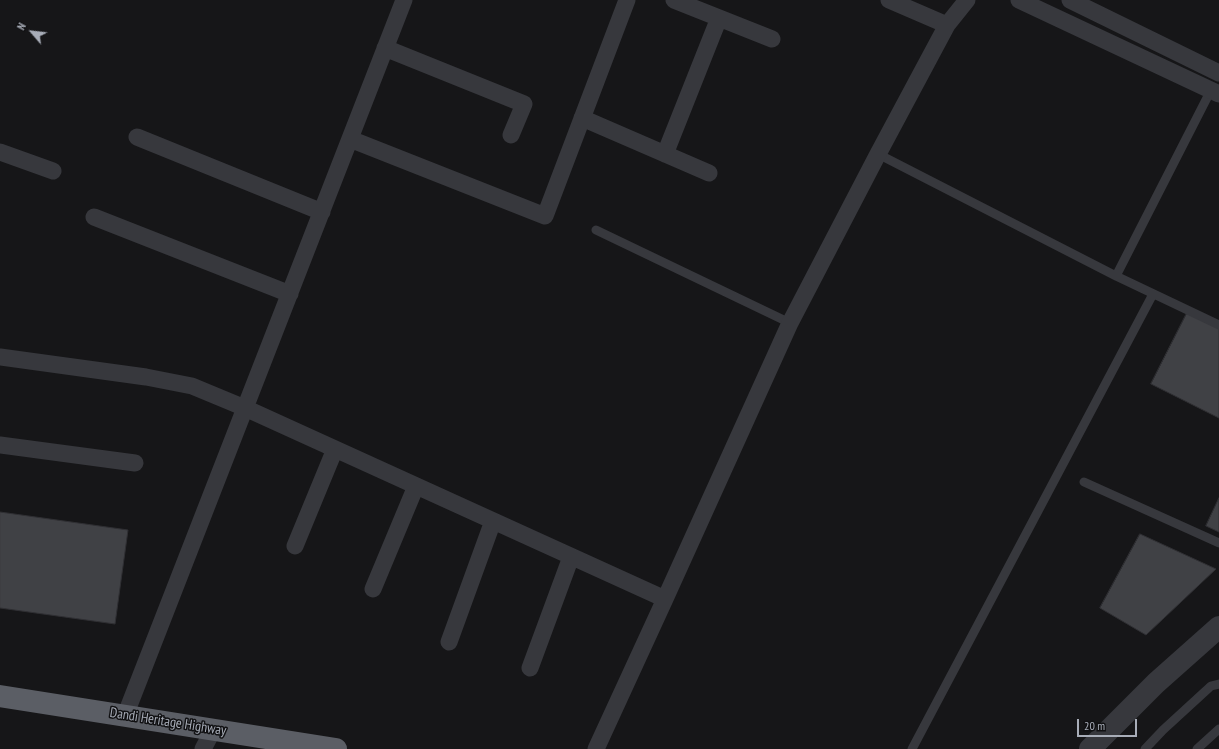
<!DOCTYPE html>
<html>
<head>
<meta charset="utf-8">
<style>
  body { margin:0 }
  #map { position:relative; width:1219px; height:749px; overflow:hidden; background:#161618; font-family:"PT Sans Narrow",sans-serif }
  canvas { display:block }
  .north { position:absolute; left:12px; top:12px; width:40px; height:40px; -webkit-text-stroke:3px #111113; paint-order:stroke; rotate:298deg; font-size:11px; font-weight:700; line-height:16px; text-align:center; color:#a8adb8 }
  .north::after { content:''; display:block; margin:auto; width:14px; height:18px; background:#a8adb8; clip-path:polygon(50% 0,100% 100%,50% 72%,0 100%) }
  .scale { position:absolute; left:1077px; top:719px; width:60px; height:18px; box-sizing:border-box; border:2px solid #a8adb8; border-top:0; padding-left:5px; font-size:12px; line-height:14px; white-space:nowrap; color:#a8adb8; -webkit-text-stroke:3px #111113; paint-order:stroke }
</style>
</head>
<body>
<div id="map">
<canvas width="1219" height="749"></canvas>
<div class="north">N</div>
<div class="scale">20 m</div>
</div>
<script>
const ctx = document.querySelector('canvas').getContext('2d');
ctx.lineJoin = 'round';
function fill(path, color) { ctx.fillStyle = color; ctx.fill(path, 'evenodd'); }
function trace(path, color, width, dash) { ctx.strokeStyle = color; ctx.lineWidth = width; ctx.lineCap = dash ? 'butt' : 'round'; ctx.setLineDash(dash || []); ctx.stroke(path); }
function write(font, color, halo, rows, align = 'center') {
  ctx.font = font + ' "PT Sans Narrow",sans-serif'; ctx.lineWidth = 3; ctx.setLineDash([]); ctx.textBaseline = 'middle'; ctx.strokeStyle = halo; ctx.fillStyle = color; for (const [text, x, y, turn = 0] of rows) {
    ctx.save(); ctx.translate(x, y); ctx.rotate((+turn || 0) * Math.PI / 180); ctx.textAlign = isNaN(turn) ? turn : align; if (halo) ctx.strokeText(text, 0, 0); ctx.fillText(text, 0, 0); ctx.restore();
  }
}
const building = new Path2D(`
  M1188,311l31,15v92l-68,-34z
  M1219,498v34l-13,-6z
  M0,512l128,18 -13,94 -115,-16z
  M1140,534l76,35 -70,66 -46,-27z`);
const service = new Path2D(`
  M878,154l238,122 103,49
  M596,230l194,93
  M1116,276l95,-186
  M1084,482l135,61
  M912,749l241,-455
  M1145,749l18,-19 48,-44 8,-2
  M1197,749l22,-20`);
const minor = new Path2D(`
  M674,0l98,39
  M889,0l58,25
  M1019,0l200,94
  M1070,0l149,73
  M385,48l139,56 -13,31
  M582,118l127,55
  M137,137l185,75
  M350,139l195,77 82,-216
  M0,152l53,19
  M665,154l54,-136
  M94,217l196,77
  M0,357l146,20 46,9 53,22 420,191
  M0,445l135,18
  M295,546l40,-97
  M373,589l43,-103
  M449,642l44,-121
  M530,668l41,-111
  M125,716l279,-716
  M203,749l10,-19
  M596,749l69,-150 125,-276 88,-169 69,-129 20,-25`);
const tertiary = new Path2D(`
  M1090,749l66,-66 63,-56`);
const trunk = new Path2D(`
  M0,696l336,53`);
const streetNames = [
  ["Dandi Heritage Highway",168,722,9]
];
fill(building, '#404145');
trace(building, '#303034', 1);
trace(service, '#37383d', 9);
trace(minor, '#37383d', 17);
trace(tertiary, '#37383d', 22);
trace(trunk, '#5b5e65', 22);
write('14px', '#a8adb8', '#111113', streetNames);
</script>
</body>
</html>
